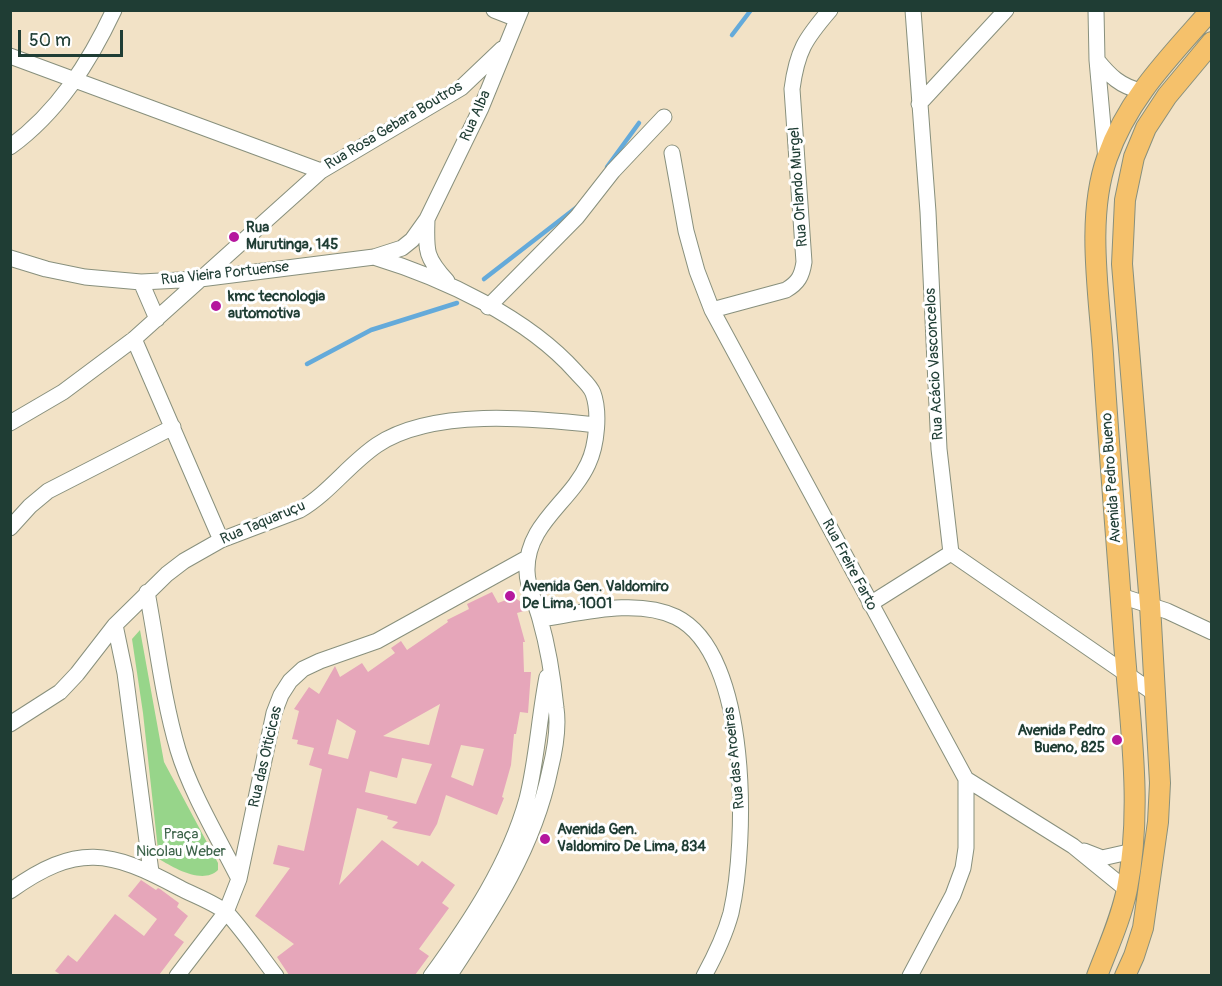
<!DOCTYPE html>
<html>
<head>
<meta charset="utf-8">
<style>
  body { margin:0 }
  #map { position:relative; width:1222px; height:986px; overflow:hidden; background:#f2e2c6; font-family:Pangolin,sans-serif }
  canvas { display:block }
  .frame { position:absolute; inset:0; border:12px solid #1f3d34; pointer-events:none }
  .scale { position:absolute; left:18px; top:30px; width:105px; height:27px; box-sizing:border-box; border:3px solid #1f3d34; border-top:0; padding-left:8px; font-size:18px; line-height:21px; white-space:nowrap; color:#1f3d34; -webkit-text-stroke:4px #fff; paint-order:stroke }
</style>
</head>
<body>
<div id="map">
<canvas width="1222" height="986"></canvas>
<div class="frame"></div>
<div class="scale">50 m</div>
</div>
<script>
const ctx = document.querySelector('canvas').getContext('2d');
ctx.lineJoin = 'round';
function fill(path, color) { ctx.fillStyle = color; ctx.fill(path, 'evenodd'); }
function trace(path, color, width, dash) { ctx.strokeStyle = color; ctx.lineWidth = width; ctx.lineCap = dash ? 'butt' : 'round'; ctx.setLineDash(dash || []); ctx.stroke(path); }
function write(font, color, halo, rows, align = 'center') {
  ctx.font = font + ' Pangolin,sans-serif'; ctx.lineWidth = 6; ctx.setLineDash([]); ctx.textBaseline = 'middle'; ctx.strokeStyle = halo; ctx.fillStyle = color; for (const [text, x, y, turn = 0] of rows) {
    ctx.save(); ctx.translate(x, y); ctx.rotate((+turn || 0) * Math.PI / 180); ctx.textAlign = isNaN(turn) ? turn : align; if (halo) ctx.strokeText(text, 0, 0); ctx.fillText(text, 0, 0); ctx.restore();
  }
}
const green = new Path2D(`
  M140,630l24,132 54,101v7c-15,15 -44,-2 -59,-11l-16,-146 -11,-74z`);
const stream = new Path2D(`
  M732,35l19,-25
  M607,167l32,-44
  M484,279l93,-72
  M307,364l64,-34 86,-27`);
const building = new Path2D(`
  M492,592l6,11 16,-6 7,5 3,9 -7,2 8,29h-2l1,30h7l-3,41 -8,-1 -4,22h-2l-3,31 -9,32 2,1 -7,17 -51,-20 -9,29 -7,12 -38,-8 6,-6 -11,-3 1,-3 -31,-8 -18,77 43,-45 36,26 4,-5 33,24 -13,18 7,5 -30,41 10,7 -14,19h-126l-12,-18 17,-13 -39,-28 35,-48 -17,-4 5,-19 26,6 18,-82 -13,-4 5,-17 -17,-4 1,-4 -6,-1 7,-28 -5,-2 15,-22 10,7 16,-28 5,11 22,-14 6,9 27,-19 -4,-5 10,-7 6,9 41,-28 -1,-2 22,-11 -2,-5zM440,704l-11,41 -46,-9zM337,719l19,12 -8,28 -20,-5zM461,745l23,4 -11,37 -22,-9zM402,758l30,6 -16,40 -51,-12 5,-21 27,7z
  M141,880l15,10 2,-2 2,1 19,14 -2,4 11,9 -14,19 10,7 -25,33h-98l-6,-4 13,-16 9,7 38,-48 29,22 13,-17 -29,-23z`);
const minor = new Path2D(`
  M494,10l23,9
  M913,10l15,202 11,237 12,104 203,140
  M1096,10l1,50 9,100
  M10,56l311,115
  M1097,60c13,16 23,26 44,31
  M919,104l87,-94
  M10,147c48,-35 79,-84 104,-137
  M672,153l14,78 11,40 15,39 254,469v69l-3,20 -10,27 -43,81
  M427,219c-1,32 -2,38 20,62
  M374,257c69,21 153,60 202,115 5,6 14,13 17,21 7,19 4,52 -5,71 -18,39 -62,60 -61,107 0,17 9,32 13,48 8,28 13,59 16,89 3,20 -1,42 -6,62 -16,78 -58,141 -101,206
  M10,258l36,11 39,8 56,5 59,-3 174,-22 28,-9 10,-8 15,-21 54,-111 40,-98
  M141,282l16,37
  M488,307l89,-90 36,-46 51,-54
  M712,310l74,-20c12,-7 16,-14 18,-28l-12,-173c5,-38 13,-50 38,-79
  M134,339l87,201
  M10,423l53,-31 71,-53 187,-168 140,-83 41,-39
  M10,528l20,-22 18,-15 125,-64
  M147,592c10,53 16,107 31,158 13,43 41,89 61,129
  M1121,596l46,15 45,21
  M870,604l81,-51
  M541,619c41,-6 96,-21 135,-2 75,37 71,226 55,296 -6,22 -16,43 -27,63
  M115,625l10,48 26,199
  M10,724l50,-32 17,-18 38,-49 52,-51 17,-13 37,-21 79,-30c29,-17 49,-46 77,-65 55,-37 156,-27 219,-20
  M966,779l107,67 54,44
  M1084,851l18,7 31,-7
  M10,891c67,-48 100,-41 170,-3 13,7 38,16 48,26 17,19 32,41 48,62
  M177,976l49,-64 13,-33 35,-166 7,-18 9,-14 13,-12 17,-8 57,-20 150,-83
  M431,976c39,-54 78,-112 96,-177 10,-40 12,-81 20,-122`);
const major = new Path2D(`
  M1097,976c11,-29 24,-57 30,-87 16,-82 3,-164 -3,-247 -7,-96 -15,-192 -21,-288 -4,-61 -17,-137 4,-196 21,-60 62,-100 104,-148
  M1125,976l9,-20 9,-28 15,-106 2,-39 -10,-178 -28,-341 3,-64 9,-43 12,-29 21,-32 45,-54`);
const markers = [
  [234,237,6,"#b5179e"],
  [216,306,6,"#b5179e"],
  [510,596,6,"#b5179e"],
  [1117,740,6,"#b5179e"],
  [545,839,6,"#b5179e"]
];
const streetNames = [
  ["Rua Alba",476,116,-66],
  ["Rua Rosa Gebara Boutros",394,126,-31],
  ["Rua Orlando Murgel",799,187,-94],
  ["Rua Vieira Portuense",225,274,-6],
  ["Rua Acácio Vasconcelos",935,364,-93],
  ["Avenida Pedro Bueno",1112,478,-94],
  ["Rua Taquaruçu",263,523,-23],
  ["Rua Freire Farto",849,565,62],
  ["Rua das Oiticicas",266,757,-77],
  ["Rua das Aroeiras",735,758,-96]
];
const poiNames = [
  ["Rua",246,228],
  ["Murutinga, 145",246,245],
  ["kmc tecnologia",228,297],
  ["automotiva",228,314],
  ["Avenida Gen. Valdomiro",522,587],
  ["De Lima, 1001",522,604],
  ["Avenida Pedro",1105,731,"right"],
  ["Bueno, 825",1105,748,"right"],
  ["Avenida Gen.",557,830],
  ["Valdomiro De Lima, 834",557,847]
];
const parkNames = [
  ["Praça",181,835],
  ["Nicolau Weber",181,852]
];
fill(green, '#97d58a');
trace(stream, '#64aada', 4.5);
fill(building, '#e6a6ba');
trace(minor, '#88907d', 17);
trace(major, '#88907d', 22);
trace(minor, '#fff', 15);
trace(major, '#f5c16b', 20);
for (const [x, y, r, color] of markers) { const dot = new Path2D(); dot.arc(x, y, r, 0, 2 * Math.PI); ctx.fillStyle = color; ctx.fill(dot); trace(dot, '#fff', 2); }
write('15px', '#1f3d34', '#fff', streetNames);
write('bold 15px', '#1f3d34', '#fff', poiNames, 'left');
write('15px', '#3d634a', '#fff', parkNames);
</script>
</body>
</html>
